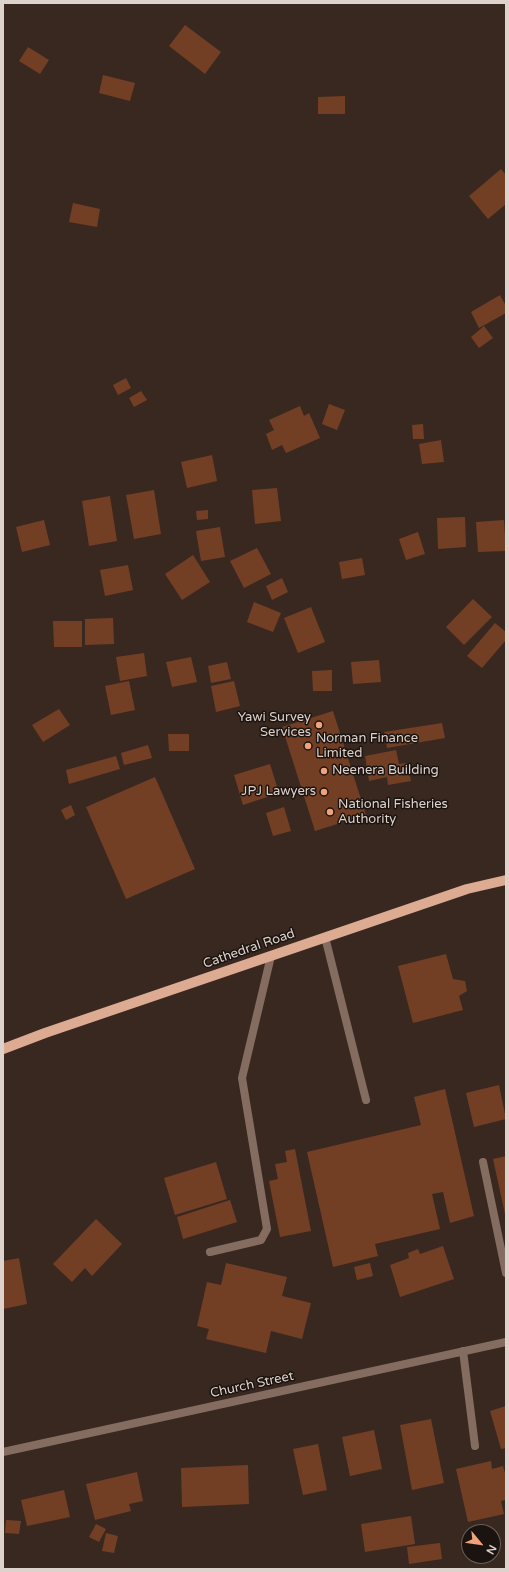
<!DOCTYPE html>
<html>
<head>
<meta charset="utf-8">
<style>
  body { margin:0 }
  #map { position:relative; width:509px; height:1572px; overflow:hidden; background:#392820; font-family:"Varela Round",sans-serif }
  canvas { display:block }
  .frame { position:absolute; inset:0; border:4px solid #ddd2cc; pointer-events:none }
  .north { position:absolute; left:461px; top:1524px; width:40px; height:40px; box-sizing:border-box; background:#1b130f; border:1px solid #695f5b; border-radius:50%; rotate:119deg; font-size:11px; font-weight:700; line-height:16px; text-align:center; color:#ddd2cc }
  .north::after { content:''; display:block; margin:auto; width:14px; height:18px; background:#f0a27a; clip-path:polygon(50% 0,100% 100%,50% 72%,0 100%) }
</style>
</head>
<body>
<div id="map">
<canvas width="509" height="1572"></canvas>
<div class="frame"></div>
<div class="north">N</div>
</div>
<script>
const ctx = document.querySelector('canvas').getContext('2d');
ctx.lineJoin = 'round';
function fill(path, color) { ctx.fillStyle = color; ctx.fill(path, 'evenodd'); }
function trace(path, color, width, dash) { ctx.strokeStyle = color; ctx.lineWidth = width; ctx.lineCap = dash ? 'butt' : 'round'; ctx.setLineDash(dash || []); ctx.stroke(path); }
function write(font, color, halo, rows, align = 'center') {
  ctx.font = font + ' "Varela Round",sans-serif'; ctx.lineWidth = 3; ctx.setLineDash([]); ctx.textBaseline = 'middle'; ctx.strokeStyle = halo; ctx.fillStyle = color; for (const [text, x, y, turn = 0] of rows) {
    ctx.save(); ctx.translate(x, y); ctx.rotate((+turn || 0) * Math.PI / 180); ctx.textAlign = isNaN(turn) ? turn : align; if (halo) ctx.strokeText(text, 0, 0); ctx.fillText(text, 0, 0); ctx.restore();
  }
}
const building = new Path2D(`
  M185,25l36,27 -16,22 -36,-28z
  M28,47l21,13 -9,14 -21,-13z
  M103,75l32,8 -5,18 -31,-8z
  M345,96v18h-27v-17z
  M501,169l5,6v29l-18,15 -19,-23z
  M73,203l27,6 -3,18 -28,-5z
  M500,295l6,11v7l-27,15 -8,-16z
  M484,326l9,12 -14,10 -8,-11z
  M126,378l5,10 -13,7 -5,-10z
  M141,391l6,9 -13,7 -5,-9z
  M329,404l16,6 -8,20 -15,-6z
  M300,406l4,10 5,-3 11,25 -34,15 -4,-8 -10,5 -6,-16 8,-4 -5,-10z
  M423,424l1,15h-11l-1,-14z
  M441,440l3,22 -22,2 -3,-20z
  M212,455l5,26 -30,7 -6,-26z
  M277,488l4,33 -26,3 -3,-34z
  M154,490l7,44 -27,5 -8,-44z
  M110,496l7,45 -28,5 -7,-45z
  M208,510v9l-11,1 -1,-9z
  M465,517l1,30 -28,2 -1,-31z
  M44,520l6,25 -28,7 -6,-25z
  M504,520l2,31 -28,1 -2,-30z
  M220,527l5,30 -24,4 -5,-30z
  M418,532l7,22 -19,6 -7,-21z
  M257,548l14,26 -27,14 -14,-27z
  M193,555l17,27 -28,18 -17,-26z
  M362,558l3,17 -23,4 -3,-17z
  M128,565l5,25 -28,6 -5,-26z
  M282,578l6,14 -16,8 -6,-14z
  M473,599l19,18 -28,28 -18,-18z
  M254,602l27,11 -8,19 -26,-10z
  M311,607l14,35 -27,11 -14,-35z
  M113,618l1,26 -29,1v-26z
  M53,621h29v26h-28z
  M495,623l11,9v8l-24,28 -15,-12z
  M144,653l3,23 -27,5 -4,-24z
  M191,657l6,25 -25,5 -6,-25z
  M379,660l2,22 -28,2 -2,-22z
  M227,662l4,17 -20,4 -3,-17z
  M332,670v21h-19l-1,-20z
  M129,681l6,29 -24,5 -6,-29z
  M234,681l6,25 -24,6 -5,-26z
  M59,709l11,16 -27,17 -11,-17z
  M333,711l33,104 -51,16 -33,-104z
  M442,723l3,15 -58,10 -3,-16z
  M168,734h21v17h-20z
  M148,745l4,13 -28,7 -3,-12z
  M396,750l3,14 8,-1 4,18 -23,4 -1,-8 -18,4 -4,-25z
  M116,756l4,13 -51,15 -3,-14z
  M270,764l9,29 -36,12 -9,-30z
  M155,777l40,92 -69,30 -40,-92z
  M71,805l4,10 -9,5 -5,-10z
  M284,807l7,24 -18,5 -7,-23z
  M446,954l7,25 12,2 2,10 -8,5 4,14 -50,13 -15,-57z
  M499,1085l7,34 -32,8 -8,-34z
  M445,1089l29,127 -24,7 -7,-31 -11,2 8,35 -65,15 3,12 -45,11 -26,-115 114,-27 -7,-28z
  M295,1149l16,82 -31,6 -11,-56 9,-2 -3,-15 12,-2 -2,-11z
  M506,1156v58h-1l-12,-55z
  M216,1162l11,37 -52,16 -11,-37z
  M230,1200l7,22 -54,17 -6,-22z
  M96,1219l26,25 -30,32 -7,-8 -13,14 -19,-18z
  M443,1246l11,33 -54,18 -10,-32 19,-7 -1,-5 10,-4 2,5z
  M19,1258l8,46 -24,5v-48z
  M226,1263l61,14 -5,19 29,7 -9,36 -31,-8 -5,22 -60,-14 3,-10 -12,-3 10,-44 14,3z
  M370,1263l3,13 -16,4 -3,-13z
  M506,1406v42l-5,1 -11,-38z
  M431,1419l13,64 -32,7 -12,-65z
  M374,1430l8,39 -32,7 -8,-39z
  M318,1444l9,46 -24,5 -10,-46z
  M491,1461l1,8 11,-3 3,11v23l-5,1 3,13 -36,8 -12,-53z
  M248,1465l1,39 -67,3 -1,-39z
  M137,1472l6,29 -14,3 2,7 -36,9 -9,-36z
  M64,1490l6,27 -43,9 -6,-26z
  M411,1516l4,28 -50,8 -4,-28z
  M6,1520l15,1 -2,13 -14,-1z
  M96,1524l10,5 -7,13 -10,-5z
  M106,1533l12,3 -4,17 -12,-2z
  M440,1543l2,16 -33,5 -2,-17z`);
const service = new Path2D(`
  M325,937l41,163
  M483,1162l23,111
  M210,1252l51,-12 6,-11 -25,-151 29,-122
  M463,1351l12,95`);
const minor = new Path2D(`
  M3,1452l503,-110`);
const primary = new Path2D(`
  M3,1049l42,-16 422,-144 39,-9`);
const markers = [
  [319,725,4,"#f0a27a"],
  [308,746,4,"#f0a27a"],
  [324,771,4,"#f0a27a"],
  [324,792,4,"#f0a27a"],
  [330,812,4,"#f0a27a"]
];
const poiNames = [
  ["Yawi Survey",311,718,"right"],
  ["Services",311,733,"right"],
  ["Norman Finance",316,739],
  ["Limited",316,754],
  ["Neenera Building",332,771],
  ["JPJ Lawyers",316,792,"right"],
  ["National Fisheries",338,805],
  ["Authority",338,820]
];
const streetNames = [
  ["Cathedral Road",249,949,-19],
  ["Church Street",252,1385,-12]
];
fill(building, '#723f25');
trace(service, '#856c60', 8);
trace(minor, '#856c60', 8);
trace(primary, '#ddab92', 10);
for (const [x, y, r, color] of markers) { const dot = new Path2D(); dot.arc(x, y, r, 0, 2 * Math.PI); ctx.fillStyle = color; ctx.fill(dot); trace(dot, '#1b130f', 1.5); }
write('13px', '#ddd2cc', '#1b130f', poiNames, 'left');
write('13px', '#ddd2cc', '#1b130f', streetNames);
</script>
</body>
</html>
